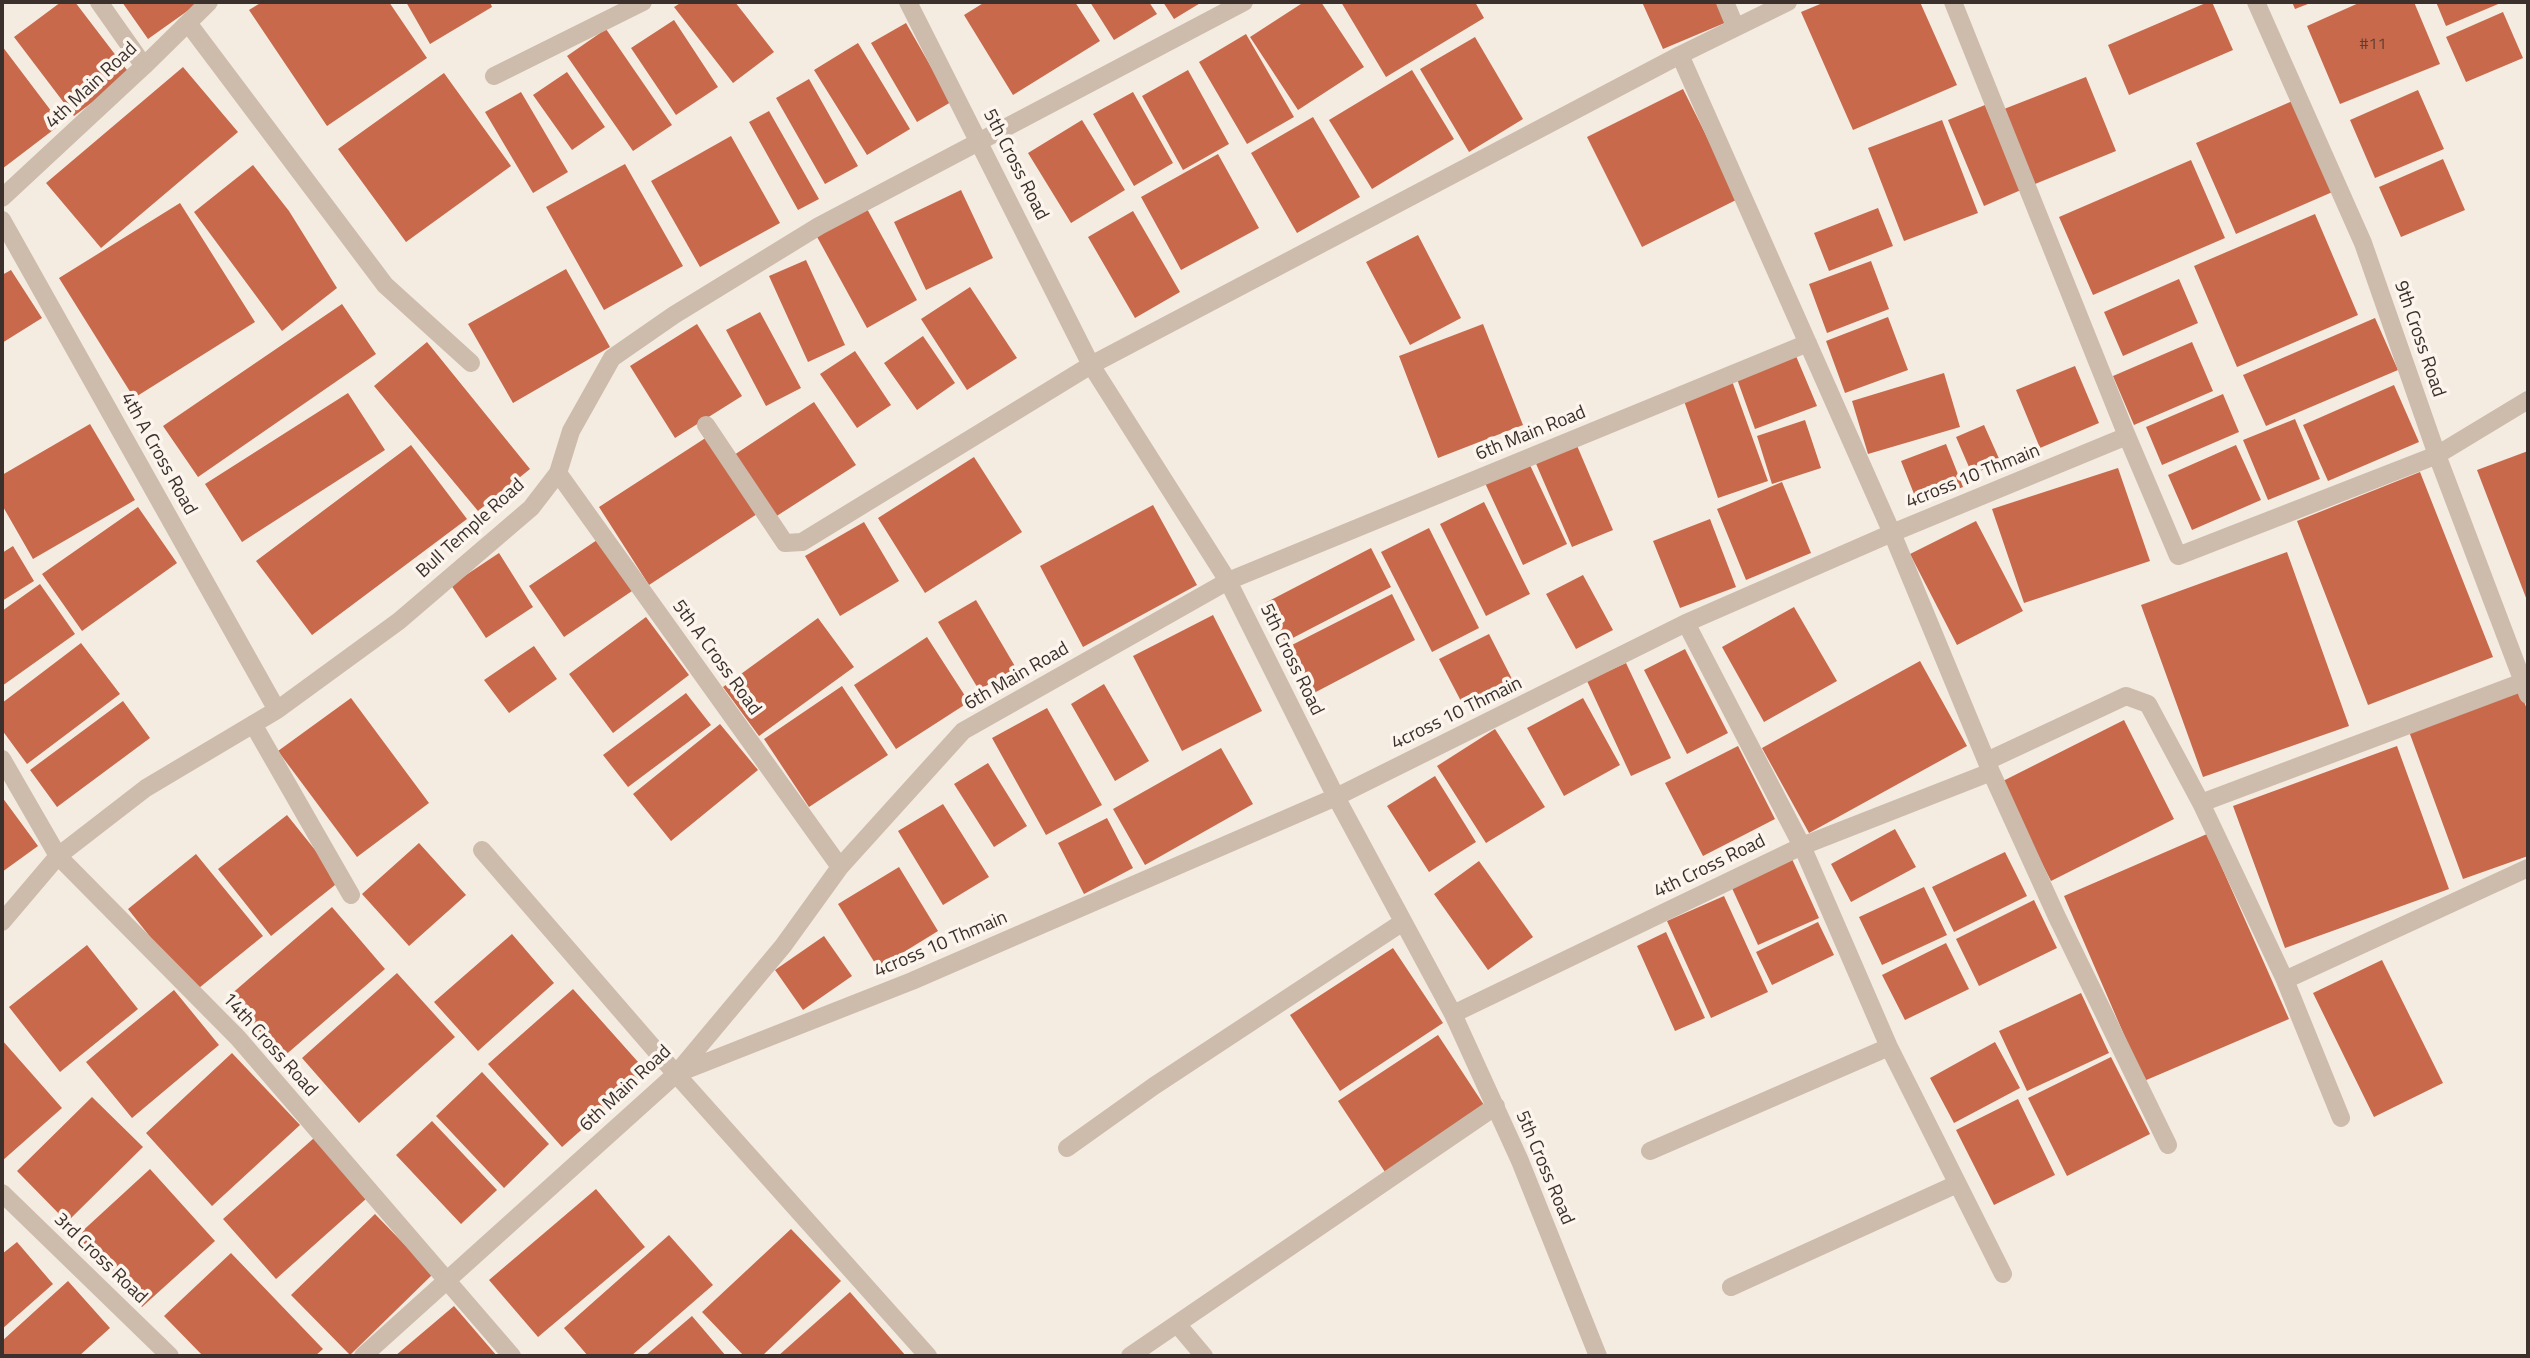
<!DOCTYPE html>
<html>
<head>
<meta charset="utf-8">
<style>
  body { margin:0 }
  #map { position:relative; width:2530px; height:1358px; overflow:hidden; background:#f4ebe1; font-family:"Titillium Web",sans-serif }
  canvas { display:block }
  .frame { position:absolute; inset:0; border:4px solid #3b302b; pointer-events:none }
</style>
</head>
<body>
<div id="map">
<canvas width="2530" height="1358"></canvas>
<div class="frame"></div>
</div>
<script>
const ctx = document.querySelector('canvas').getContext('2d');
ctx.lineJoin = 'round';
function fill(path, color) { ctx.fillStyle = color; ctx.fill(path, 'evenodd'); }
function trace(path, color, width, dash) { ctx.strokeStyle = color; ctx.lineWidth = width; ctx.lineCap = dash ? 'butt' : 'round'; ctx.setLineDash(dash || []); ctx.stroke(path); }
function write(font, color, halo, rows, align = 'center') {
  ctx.font = font + ' "Titillium Web",sans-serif'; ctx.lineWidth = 7; ctx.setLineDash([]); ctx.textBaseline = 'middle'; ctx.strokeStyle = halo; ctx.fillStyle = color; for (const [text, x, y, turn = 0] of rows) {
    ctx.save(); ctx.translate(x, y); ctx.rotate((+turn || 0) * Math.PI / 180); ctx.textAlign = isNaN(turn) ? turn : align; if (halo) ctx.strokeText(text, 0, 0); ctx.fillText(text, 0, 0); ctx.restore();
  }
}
const building = new Path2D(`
  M61,2h14l55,72 -56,42 -60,-79z
  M122,2h78l-52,37z
  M262,2h127l38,56 -100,68 -78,-116z
  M406,2h84l2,5 -62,37z
  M682,2h53l39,50 -41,31 -59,-76z
  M985,2h90l25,39 -87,54 -49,-80z
  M1090,2h59l8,12 -43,26z
  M1163,2h39l-28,17z
  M1304,2h17l43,65 -66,43 -48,-73z
  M1341,2h134l9,16 -98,59z
  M1642,2h77l8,20 -64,27z
  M1825,2h95l37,83 -104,45 -52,-118z
  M2208,2h4l21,48 -104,45 -21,-50z
  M2292,2h21l-18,7z
  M2361,2h53l26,62 -100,40 -33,-78z
  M2436,2h67l-57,24z
  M2503,12l20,46 -57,24 -20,-45z
  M674,20l44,67 -42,28 -45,-67z
  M906,23l45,79 -34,20 -46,-79z
  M606,29l66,96 -39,26 -66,-95z
  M1246,34l48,83 -47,27 -48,-82z
  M1475,37l48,82 -54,33 -49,-83z
  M858,43l52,86 -43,26 -53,-85z
  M2,46l59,78 -59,45z
  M183,67l55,65 -137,116 -55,-65z
  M1188,70l41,74 -46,26 -41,-74z
  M1412,70l42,69 -82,50 -43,-69z
  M567,72l38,55 -33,23 -39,-55z
  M444,73l67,93 -105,76 -68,-93z
  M2086,77l30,74 -81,33 -31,-75z
  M809,79l49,87 -33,18 -49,-86z
  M1683,89l55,110 -96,48 -55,-110z
  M2418,90l26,59 -69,29 -25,-58z
  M521,92l47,80 -35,21 -48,-81z
  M1133,92l40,71 -39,23 -41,-72z
  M2297,99l40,91 -101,44 -40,-91z
  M1985,105l36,85 -37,16 -36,-86z
  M769,111l50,88 -21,11 -49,-88z
  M1313,117l47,80 -63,36 -46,-80z
  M1082,120l43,70 -54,33 -43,-70z
  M1942,120l36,93 -74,28 -36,-93z
  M731,136l49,87 -80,44 -49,-86z
  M1218,154l41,74 -78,42 -40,-73z
  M2443,159l22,51 -64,27 -22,-50z
  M2191,160l34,78 -132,57 -34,-78z
  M625,164l58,102 -79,44 -58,-103z
  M253,165l36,46 48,77 -55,43 -88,-119z
  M961,190l32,68 -67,32 -32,-68z
  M180,203l75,119 -121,76 -75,-120z
  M866,207l51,93 -50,28 -51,-93z
  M1878,208l15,38 -64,25 -15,-38z
  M1133,211l47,81 -45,26 -47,-81z
  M2315,214l43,101 -121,52 -43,-101z
  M1418,235l43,83 -51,27 -44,-83z
  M806,260l39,85 -37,17 -39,-86z
  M1871,261l18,48 -62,24 -18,-49z
  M566,269l44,78 -97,56 -45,-79z
  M11,270l31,48 -40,25v-68z
  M2179,279l19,44 -75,33 -19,-44z
  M970,287l47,71 -50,32 -46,-71z
  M342,304l34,50 -178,123 -35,-51z
  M760,312l41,76 -35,18 -40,-76z
  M1888,317l20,53 -63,23 -19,-52z
  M2375,318l23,52 -132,56 -23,-51z
  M697,324l45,72 -67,42 -45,-72z
  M1483,324l40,101 -85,33 -39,-102z
  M923,336l32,47 -38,27 -33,-47z
  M427,342l103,127 -52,42 -104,-125z
  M2192,342l21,49 -79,34 -21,-49z
  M855,351l36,54 -34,23 -37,-54z
  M1796,356l21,50 -62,23 -18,-50z
  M2075,366l24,57 -59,25 -24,-58z
  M1944,373l16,54 -92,27 -16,-53z
  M1732,381l36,100 -50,17 -35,-100z
  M2394,385l25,57 -91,39 -25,-56z
  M348,393l37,57 -143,92 -37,-58z
  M2223,394l16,38 -77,33 -16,-38z
  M814,402l42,63 -84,54 -41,-62z
  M2295,419l25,60 -52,21 -25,-60z
  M1805,420l16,48 -49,16 -15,-48z
  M90,424l45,76 -102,59 -31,-54v-30z
  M1984,425l17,38 -29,11 -16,-37z
  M707,437l50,77 -108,71 -50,-78z
  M1575,441l38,89 -41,17 -38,-88z
  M1946,444l17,43 -45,17 -17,-43z
  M411,445l56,74 -155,116 -56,-74z
  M2236,445l25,55 -69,30 -24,-55z
  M2528,451v152l-51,-133z
  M974,457l48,75 -97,61 -47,-75z
  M1529,463l38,81 -44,21 -38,-82z
  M2118,468l32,93 -126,42 -32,-94z
  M2420,472l73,185 -125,48 -71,-184z
  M1782,482l29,71 -65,27 -29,-71z
  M1484,502l46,92 -44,22 -46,-92z
  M1153,505l44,80 -114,62 -43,-81z
  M138,507l39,56 -95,68 -40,-57z
  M1710,519l26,68 -56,21 -27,-67z
  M1976,521l47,90 -66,34 -47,-91z
  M864,522l35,59 -59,35 -35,-60z
  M1429,528l50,100 -47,24 -51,-100z
  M600,538l35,51 -71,48 -35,-51z
  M13,546l21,35 -32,20v-48z
  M1371,548l20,39 -106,55 -20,-39z
  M2287,552l62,174 -146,51 -62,-172z
  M499,553l34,54 -47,31 -35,-53z
  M1583,575l30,55 -37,19 -30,-55z
  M40,584l35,50 -73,52v-75z
  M1392,594l23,46 -101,53 -24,-47z
  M976,600l40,68 -37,22 -41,-68z
  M1794,607l43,74 -73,41 -42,-75z
  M1213,615l49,96 -80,40 -49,-95z
  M646,617l43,58 -76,58 -44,-59z
  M818,618l36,49 -95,69 -36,-49z
  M1489,634l23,45 -49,26 -24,-46z
  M927,637l42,65 -73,47 -42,-64z
  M81,643l39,51 -93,70 -25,-34v-27z
  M534,646l23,33 -48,34 -25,-33z
  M1685,649l43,84 -41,21 -43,-84z
  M1920,661l47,85 -158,87 -47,-85z
  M1626,663l45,95 -40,18 -44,-95z
  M1104,684l45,77 -34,20 -44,-77z
  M2518,685l10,27v144l-65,23 -56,-153z
  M842,686l46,69 -79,52 -45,-68z
  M686,693l25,32 -83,62 -25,-32z
  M351,698l78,105 -72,54 -79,-106z
  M1583,698l37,67 -56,31 -37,-68z
  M123,701l27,37 -93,69 -27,-37z
  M1047,708l55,97 -56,30 -54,-97z
  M2124,720l50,99 -123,62 -50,-99z
  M720,724l38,46 -87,71 -38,-47z
  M1495,729l50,78 -59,36 -49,-77z
  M1738,746l37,73 -72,37 -38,-73z
  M2397,746l52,143 -164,59 -52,-142z
  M1221,748l32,56 -108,61 -32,-56z
  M988,763l39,63 -33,21 -40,-63z
  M1435,776l41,66 -47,30 -42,-66z
  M2,797l36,49 -36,26z
  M943,804l46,73 -46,28 -45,-74z
  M287,815l53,66 -69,55 -53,-67z
  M1107,818l26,50 -49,26 -26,-51z
  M1895,829l21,38 -65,35 -20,-38z
  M2207,834l82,185 -145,62 -80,-185z
  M419,843l47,52 -57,51 -47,-52z
  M2005,852l22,44 -73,36 -22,-45z
  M196,854l67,82 -69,56 -66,-83z
  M1792,859l27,59 -61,27 -27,-59z
  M1479,861l54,76 -45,33 -54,-76z
  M899,867l39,64 -60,37 -40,-64z
  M1924,887l23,48 -65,30 -23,-48z
  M1724,896l44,96 -57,26 -44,-97z
  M2034,900l23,48 -78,38 -23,-47z
  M332,907l53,62 -103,89 -53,-62z
  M1818,922l16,33 -62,30 -16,-33z
  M1666,932l39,86 -30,13 -38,-85z
  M512,934l42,49 -76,68 -44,-49z
  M824,936l28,40 -49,34 -28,-40z
  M1946,943l23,46 -64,31 -23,-45z
  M87,945l51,64 -78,63 -51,-65z
  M1393,948l50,75 -103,68 -50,-76z
  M2382,960l61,123 -69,34 -61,-124z
  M397,973l58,64 -96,86 -57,-65z
  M573,989l74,83 -85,75 -74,-83z
  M174,990l45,55 -87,73 -46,-56z
  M2081,993l28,60 -82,38 -28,-60z
  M1438,1035l46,70 -99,67 -47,-71z
  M2,1040l60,68 -60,53z
  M1995,1042l25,46 -66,35 -24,-45z
  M232,1053l68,72 -88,81 -66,-73z
  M2111,1057l39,77 -83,42 -39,-78z
  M482,1072l67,72 -45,44 -68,-72z
  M92,1097l51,50 -76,75 -50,-51z
  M2018,1099l37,76 -61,30 -38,-75z
  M432,1121l65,69 -36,34 -65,-69z
  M314,1138l53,60 -91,81 -53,-60z
  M150,1169l65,72 -73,66 -65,-71z
  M596,1189l49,58 -107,90 -49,-57z
  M375,1214l58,60 -83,81 -59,-60z
  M791,1229l50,52 -79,75h-18l-42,-44z
  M669,1235l44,50 -82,71h-43l-24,-28z
  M17,1242l36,42 -51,45v-75z
  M231,1253l92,96 -8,7h-112l-39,-40z
  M68,1281l42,47 -31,28h-77v-15z
  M850,1292l56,64h-128z
  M454,1306l43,50h-102z
  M692,1316l34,40h-81z`);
const street = new Path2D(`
  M99,2l45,64
  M908,2l183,363 137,216 108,216 117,217 67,147 78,195
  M1725,2l10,24
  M1953,2l174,434
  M2256,2l107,241 74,212 91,240
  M188,23l197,262 86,78
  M1680,55l212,478 99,239 65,143 112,230
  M494,76l149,-74
  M2,198l142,-132 65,-64
  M2,220l275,490
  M706,425l79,118 17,-1 289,-177 589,-310 108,-53
  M558,473l282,394
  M1686,623l116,223 87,201 114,227
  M253,724l98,171
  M2,759l56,97 180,182 274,318
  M1987,761l139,-65 22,8 53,99 84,177 56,138
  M2201,803l322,-121
  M482,850l194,224
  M2,922l56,-66 88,-68 131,-78 122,-89 132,-113 27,-35 13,-42 41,-73 62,-43 145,-89 425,-224
  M2285,980l243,-112
  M1453,1014l349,-168 189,-74
  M1067,1148l87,-62 249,-164
  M1650,1151l239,-104
  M2,1193l168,163
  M1731,1287l226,-103
  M1177,1324l27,32
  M363,1356l313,-282 107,-128 57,-79 123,-136 265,-150 580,-238
  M928,1356l-252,-282 236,-93 424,-184 350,-174 206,-90 235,-97 51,120 259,-101 91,-55
  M1130,1356l366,-250`);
const numberNames = [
  ["#11",2373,45]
];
const streetNames = [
  ["4th Main Road",92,86,-43],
  ["5th Cross Road",1015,165,63],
  ["9th Cross Road",2419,339,71],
  ["6th Main Road",1531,434,-22],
  ["4th A Cross Road",158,454,61],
  ["4cross 10 Thmain",1973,477,-22],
  ["Bull Temple Road",471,529,-42],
  ["5th A Cross Road",716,658,54],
  ["5th Cross Road",1291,660,64],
  ["6th Main Road",1017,677,-30],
  ["4cross 10 Thmain",1457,714,-26],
  ["4th Cross Road",1710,867,-26],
  ["4cross 10 Thmain",941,945,-23],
  ["14th Cross Road",269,1045,48],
  ["6th Main Road",626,1089,-43],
  ["5th Cross Road",1544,1168,67],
  ["3rd Cross Road",100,1259,44]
];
fill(building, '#c8694b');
trace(street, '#cdbbac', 18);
write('16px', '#5e3e33', null, numberNames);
write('19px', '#3b302b', '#fbf5ee', streetNames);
</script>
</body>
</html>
